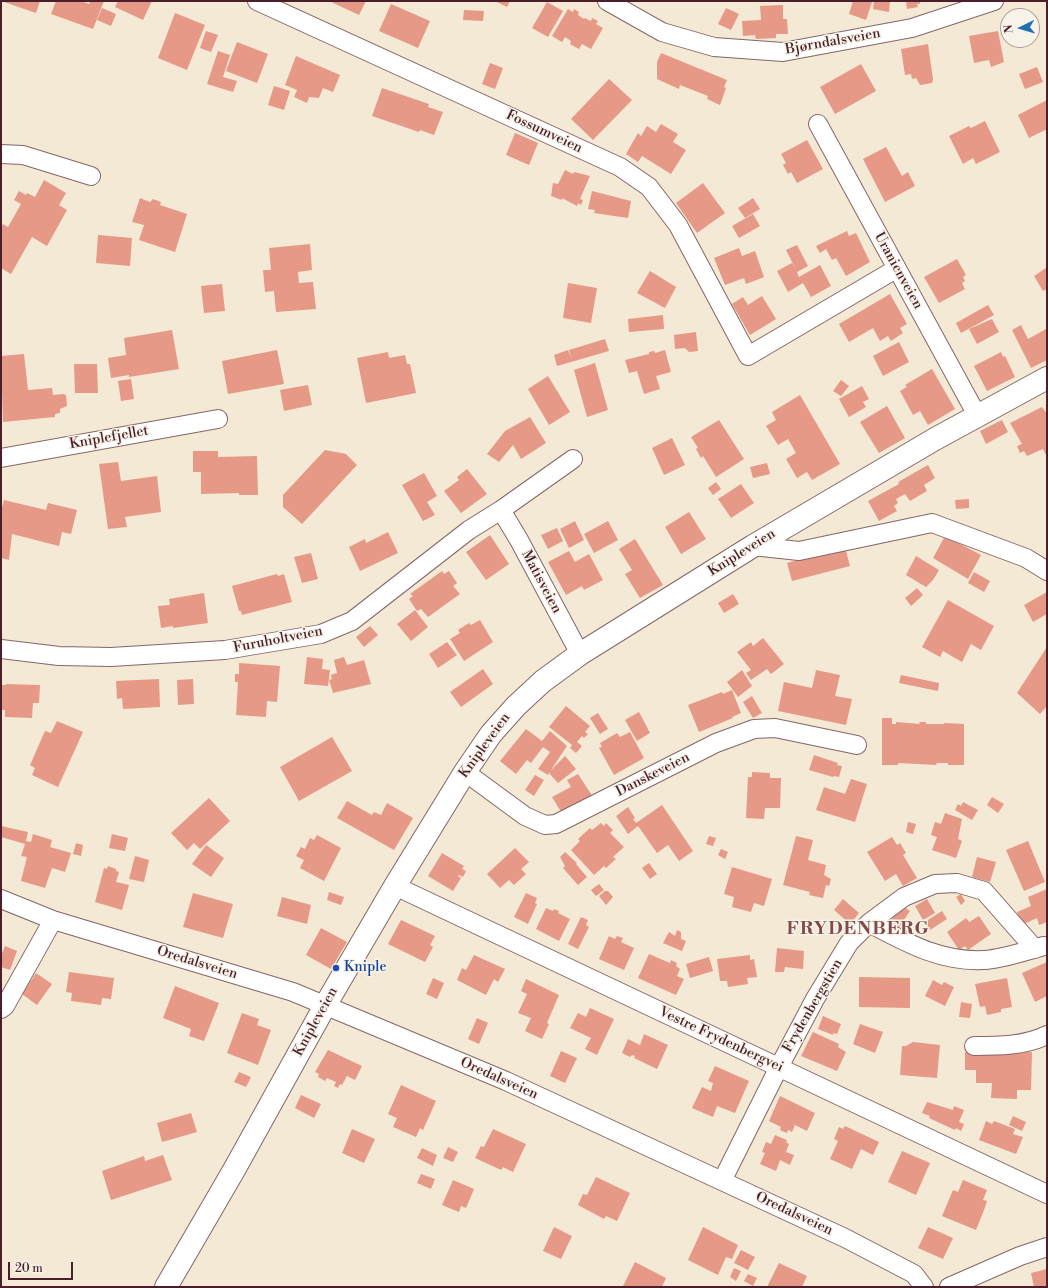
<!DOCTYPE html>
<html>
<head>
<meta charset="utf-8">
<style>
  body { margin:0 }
  #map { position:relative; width:1048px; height:1288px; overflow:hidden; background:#f3e9d5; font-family:"Libre Bodoni",serif }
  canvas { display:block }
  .frame { position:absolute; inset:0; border:2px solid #4a1f2b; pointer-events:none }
  .north { position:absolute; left:1000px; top:8px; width:40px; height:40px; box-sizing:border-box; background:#f7f3e8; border:1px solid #b29e9c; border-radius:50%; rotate:265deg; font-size:11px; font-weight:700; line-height:16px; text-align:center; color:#4a1f2b }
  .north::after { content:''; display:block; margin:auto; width:14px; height:18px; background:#1f6fb2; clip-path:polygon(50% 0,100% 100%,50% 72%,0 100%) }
  .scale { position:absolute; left:8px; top:1262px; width:65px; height:18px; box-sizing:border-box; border:2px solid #4a1f2b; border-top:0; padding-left:5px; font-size:12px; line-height:14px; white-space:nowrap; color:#4a1f2b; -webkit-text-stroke:3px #f7f3e8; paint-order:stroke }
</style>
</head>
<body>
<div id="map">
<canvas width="1048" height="1288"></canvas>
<div class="frame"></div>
<div class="north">N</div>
<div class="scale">20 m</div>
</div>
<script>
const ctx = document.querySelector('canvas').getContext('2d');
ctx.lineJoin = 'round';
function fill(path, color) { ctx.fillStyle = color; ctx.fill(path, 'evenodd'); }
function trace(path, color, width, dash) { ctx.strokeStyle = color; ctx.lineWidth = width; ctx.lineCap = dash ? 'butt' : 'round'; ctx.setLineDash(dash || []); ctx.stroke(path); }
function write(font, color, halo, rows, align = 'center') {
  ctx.font = font + ' "Libre Bodoni",serif'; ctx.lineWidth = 3; ctx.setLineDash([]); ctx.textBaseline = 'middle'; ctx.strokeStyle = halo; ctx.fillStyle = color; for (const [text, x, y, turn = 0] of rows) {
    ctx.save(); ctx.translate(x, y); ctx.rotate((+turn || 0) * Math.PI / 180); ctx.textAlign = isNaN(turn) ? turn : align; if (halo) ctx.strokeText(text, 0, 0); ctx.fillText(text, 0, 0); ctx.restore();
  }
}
const building = new Path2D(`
  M1,1h39l-4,12z
  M56,1h25l8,3 1,-3h14l-11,28 -42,-15z
  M118,1h34l-9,19 -28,-13z
  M329,1h37l-7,14z
  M495,1h15l-3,6z
  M853,1l19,1 -6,18 -17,-6z
  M874,1h16l-1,11 -16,-3z
  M906,1h14v3h-3l1,3 -11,2z
  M547,2l16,9 -15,26 -16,-9z
  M391,4l39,17 -12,27 -39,-17z
  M783,5v14h4l1,15h-12v4l-20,1 -1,-4 -12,1 -1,-15 19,-1 -1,-14z
  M102,8l14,6 -5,12 -14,-6z
  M726,8l13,6 -8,16 -13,-6z
  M568,9l5,3 1,-3 5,3 -1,3 6,4 1,-1 6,3 1,-3 6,3 -2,3 7,4 -12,21 -9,-5 -3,5 -9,-5 1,-3 -6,-4 -3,5 -10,-6z
  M464,10l20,1 -1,10 -20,-1z
  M175,13l30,12 -18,45 -29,-12z
  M206,31l12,4 -7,17 -11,-4z
  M998,31l6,31 -13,5 -2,-7 -15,3 -5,-27z
  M237,42l31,12 -11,29 -31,-12z
  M928,44l5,35 -1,4 -12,2 -4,-7 -4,1 -1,-5 -6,1 -4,-26z
  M218,51l12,4 -7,22 14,4 -4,11 -26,-8z
  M661,53l66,27 -3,7 2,1 -6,17 -13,-6 1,-3 -28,-11 -1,4 -22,-10v-17z
  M296,56l44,19 -7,17 -10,-4 -4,10 -10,-1 -2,6 -13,-6 3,-7 -12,-5z
  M490,63l13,5 -8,21 -13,-5z
  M861,64l15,27 -41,23 -15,-27z
  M1037,67l6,15 -18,7 -6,-15z
  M609,79l23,21 -39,40 -22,-21z
  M274,86l16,5 -6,19 -16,-5z
  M382,88l47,16 -1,3 15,5 -9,23 -14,-5 -1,2 -47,-16z
  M1047,100v29l-18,9 -11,-23z
  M985,121l15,31 -24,12 -3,-6 -10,6 -14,-28 20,-10 2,2z
  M661,124l17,10 -5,8 13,8 -15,24 -29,-18 -4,6 -12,-8 12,-21 3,3 6,-10 9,6z
  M515,133l23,10 -9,22 -23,-10z
  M807,140l16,29 -26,14 -6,-11 -3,2 -5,-9 3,-2 -5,-9z
  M886,147l16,29 6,-4 7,14 -30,16 -22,-43z
  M565,170l8,4 1,-2 16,4 -10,23 3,1 -2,5 -3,-2 -1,3 -15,-8v2l-11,-4 2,-13 5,1z
  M44,180l22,13 -7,12 8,5 -20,36 -15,-9 -21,37 -10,-6v-40l2,-4 5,3 13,-23 -7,-4 5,-9 7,4 1,-2 8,4z
  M703,183l22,30 -28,20 -21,-30z
  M592,191l39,10 -3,17 -34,-5 1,-3 -7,-1z
  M140,198l10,4 3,-3 8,3 -1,3 27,9 -12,38 -36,-12 5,-15 -12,-3z
  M753,198l7,11 -15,9 -7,-10z
  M753,214l7,12 -21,12 -7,-12z
  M847,231l2,5 7,-3 14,29 -24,14 -10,-18 -4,2 -6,-11 -6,4 -4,-7z
  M98,235l34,3 -2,28 -34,-3z
  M310,244l2,26 -14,2 1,11 14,-1 3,27 -40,3 -2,-21 -9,1 -2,-22h8l-2,-22z
  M797,245l11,21 -11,6 2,5 21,-12 11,21 -20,11 -8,-14 -15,9 -11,-21 15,-8 4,7 -10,-20z
  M739,248l3,8 13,-5 9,26 -18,7 -2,-6 -19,7 -11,-27z
  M957,259l9,16 -3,2 2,4 -3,2 3,6 -26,14 -15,-26z
  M1046,268l1,21 -4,2 -9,-15z
  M650,271l26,16 -11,21 -28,-15z
  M568,283l29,5 -6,35 -28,-5z
  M222,284l3,27 -21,2 -3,-27z
  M890,294l17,30 -7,4 3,5 -12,8 -3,-5 -8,5 -7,-13 -24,14 -10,-18z
  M762,296l14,23 -26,16 -18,-31 11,-7 5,8z
  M988,305l6,10 -33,18 -5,-10z
  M663,315l1,14 -35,3 -1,-13z
  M992,319l7,13 -22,12 -8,-15z
  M1021,325l7,14 18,-10 1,3v28l-16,8 -19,-38z
  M172,330l7,39 -50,8v-2l-18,3 -3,-20 18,-3 -2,-17z
  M696,332l2,19 -9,1 -4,-4 -10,1 -1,-14z
  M605,339l4,12 -52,15 -3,-11 14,-5 3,7 -2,-7z
  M899,342l10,20 -26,14 -10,-20z
  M277,350l7,34 -56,10 -6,-33z
  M665,350l6,22 -15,4 4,13 -16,5 -7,-23 -8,2 -4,-13 24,-6v-2l5,-1 1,2z
  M388,352l1,6 16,-3 2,9h3l6,29 -50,10 -9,-45z
  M1001,352l2,5 2,-1 10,21 -28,14 -13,-25z
  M24,354l4,36 24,-2 1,7 10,-1 3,1 1,11 -7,3v4l-5,1v3l-52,5 -2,-66z
  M595,363l13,47 -21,7 -13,-47z
  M74,364h23l1,29h-23z
  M932,369l23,40 -27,16 -8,-14 -7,4 -13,-24 7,-4 -2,-2z
  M548,376l22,36 -21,13 -21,-36z
  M131,379l3,20 -13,2 -3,-20z
  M841,380l8,6 -8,10 -8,-5z
  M308,385l4,20 -28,6 -4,-21z
  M862,386l7,13 -6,3 3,5 -17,10 -10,-18z
  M800,395l40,69 -28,16 -5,-8 -10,6 -11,-19 10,-6 -8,-14 -10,6 -12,-19 10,-6 -4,-8z
  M887,406l18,32 -26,15 -19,-31z
  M1042,407l5,7v40l-1,1 -3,-6 -16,7 -3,-5 -4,2 -3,-7 5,-2 -12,-21z
  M530,417l16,26 -25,16 -8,-14 -14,17 -12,-8 18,-23z
  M719,420l25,39 -28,18 -13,-21 -2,2 -5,-9 2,-1 -7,-11z
  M1002,420l6,12 -22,12 -6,-13z
  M672,438l13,27 -21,10 -12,-27z
  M325,450l21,4 11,11 -55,59 -19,-17v-12z
  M193,451h25v6l39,-1 1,39h-19v-2l-38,1v-22h-8z
  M118,462l3,19 36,-5 4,36 -36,5 2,10 -19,2 -9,-65z
  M767,463l3,11 -17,4 -3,-11z
  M928,465l7,13 -11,7 3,6 -17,10 -5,-7 -9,5 2,4 -4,3 3,5 -18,10 -11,-20 31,-17 -1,-2z
  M467,469l20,25 -26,19 -17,-22 15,-11 -2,-3z
  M424,473l13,23 -10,6 8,13 -12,6 -21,-36z
  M716,482l5,7 -8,6 -5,-7z
  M741,484l13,19 -23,15 -13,-19z
  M969,499v9l-13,1 -1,-9z
  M4,500l42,10 2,-7 29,7 -6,24 -9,-2 -3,14 -47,-12 -3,26 -8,-2v-47z
  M689,512l17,27 -25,15 -16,-27z
  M575,521l9,19 -15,8 -9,-19z
  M608,521l10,19 -24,13 -10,-19z
  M557,528l6,13 -15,8 -7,-14z
  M388,532l10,21 -38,18 -11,-24 16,-8 1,4z
  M490,535l19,29 -23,16 -20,-28z
  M945,536l36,19 -13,24 -35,-21z
  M635,539l28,46 -23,13 -15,-24 7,-4 -13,-21z
  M845,547l5,19 -58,15 -5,-18z
  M569,551l6,11 14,-8 14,26 -19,10 -2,-4 -16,9 -18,-33z
  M311,553l7,26 -16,4 -8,-26z
  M916,556l23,14 -6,10 -7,7 -20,-12z
  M442,571l2,3 5,-3 8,12 -4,3 7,8 -32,23 -7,-8 -4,2 -8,-12 4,-3 -3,-2z
  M974,572l16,9 -6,11 -16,-9z
  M277,574l1,2 6,-2 8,28 -50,13 -1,-4h-2l-7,-25z
  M917,588l6,7 -12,11 -6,-8z
  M1047,592v22l-14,8 -9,-17z
  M204,593l4,30 -35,5v-2l-12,2 -3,-22 12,-1 -1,-6z
  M733,594l6,10 -15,9 -6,-10z
  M948,600l46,26 -13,24 -10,-6 -9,18 -19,-11 -3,6 -18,-10z
  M415,610l13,17 -17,14 -14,-17z
  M480,620l13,22 -29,19 -14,-22 10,-6 -2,-3 11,-7 2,2z
  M370,626l8,9 -14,12 -8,-10z
  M763,638l21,26 -13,10 -4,-5 -16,11 -5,-7 5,-3 -14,-18 14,-10 2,4z
  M447,642l10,13 -19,13 -9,-14z
  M1047,647v59l-7,8 -23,-21z
  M307,657l16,2 -1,10 8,1 -2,16 -24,-2z
  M344,657l3,8 17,-5 7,24 -38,9 -4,-13 3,-1 -1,-4 6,-2 -3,-13z
  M239,663l41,3 -3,36 -10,-1 -1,16 -30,-2 2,-33h-3v-8h4z
  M483,669l10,15 -32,23 -11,-15z
  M742,670l10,16 -14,11 -11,-15z
  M816,670l24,5 -5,21 17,3 -6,26 -68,-14 6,-29 28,6z
  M901,675l38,8 -1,8 -39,-8z
  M159,679l1,28 -37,2 -1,-11 -5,1 -1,-18z
  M193,679l1,25 -16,1 -1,-25z
  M6,684l34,1 -1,18h-6l-1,15 -27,-1v-7h-4v-25h5z
  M732,690l9,23 -9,4 1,1 -34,14 -11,-27 34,-13 1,2z
  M752,696l10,17 -9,5 -10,-16z
  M566,706l24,20 -5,6 3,2 -4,4 -2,-2 -5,6 5,4 -6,7 -6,-5 2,-3 -23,-18z
  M639,712l11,21 -13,8 -12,-21z
  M598,713l10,16 -8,5 -10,-16z
  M882,718h10v6h4v-2l24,2 -1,-2h7v2h18v-1l20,1v41h-16v-2h-12l1,2 -39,-2v2h-16z
  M57,721l26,11 -25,55 -26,-12 3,-7 -5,-3 15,-34 6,2z
  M526,729l16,12 8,-10 17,15 -16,24 14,-14 11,13 -18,14 -9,-10 -1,2 -10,-6 12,-17 -7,-5 -12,16 -4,-3 -11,14 -16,-13z
  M630,732l14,26 -30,17 -15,-27 3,-1 -2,-4 17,-10 3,4z
  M332,737l20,34 -53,30 -19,-34z
  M814,755l24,8 -1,2 5,1 -3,11 -5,-1 -1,1 -24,-7z
  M752,772l18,1v5h11l-1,30h-15l-1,11 -18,-1 2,-41h4z
  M578,774l15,23 -30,18 -11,-18 19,-10 -4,-7z
  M535,775l9,5 -10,16 -9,-6z
  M851,779l16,5 -12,38 -39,-12 8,-23 21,7z
  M992,797l12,7 -6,9 -11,-8z
  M209,798l21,23 -30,28 -6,-6 -7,7 -16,-17z
  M347,801l25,14 2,-3 7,3 6,-12 26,15 -19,32 -57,-32z
  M963,802l15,8 -6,10 -17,-10 3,-6 3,2z
  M662,805l31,46 -14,10 -11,-16 -11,8 -19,-27 -10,8 -12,-18 12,-9 7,11 -2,1 3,4z
  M945,813l17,6 -4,20 4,2 -6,17 -24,-8 5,-13 -6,-2 4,-13 6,2z
  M908,822l8,2 -3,10 -7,-2z
  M601,823l3,3 2,-3 7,7 -3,3 14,14 -11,10 3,2 -10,9 -2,-2 -10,9 -23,-25 9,-9 -2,-2 12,-11 2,2z
  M1,826l27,6 -2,9 5,1 2,-8 19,6 -2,7 21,6 -6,19 -13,-4 -7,20 -24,-7 6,-24 -6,-1 4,-12 -24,-7z
  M112,834l16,4 -3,13 -16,-3z
  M317,835l24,13 -17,33 -24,-13 4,-8 -8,-4 5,-9 4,2 5,-11 4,2z
  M709,836l7,2 -3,8 -7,-2z
  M796,836l17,4 -5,20 18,5 -2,10 7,4 -2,7 -3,-1 -3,13 -14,-3 1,-3 -27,-7z
  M892,837l5,8 3,-2 6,10 -3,2 14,23 -14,8 -7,-12 -11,7 -18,-29z
  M1028,841l17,41 -21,9 -18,-41z
  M76,843l7,2 -2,11 -8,-2z
  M206,845l18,13 -13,19 -19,-13z
  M515,848l14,14 -8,7 5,5 -12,11 -5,-5 -9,8 -13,-14z
  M721,849l7,3 -3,7 -7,-4z
  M565,852l12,11 -1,1 11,13 -9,8 -15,-17 2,-2 -5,-9z
  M442,853l22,13 -2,3 4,2 -3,6 -4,-2 -1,1 3,2 -8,13 -25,-15z
  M135,856l14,4 -5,22 -15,-3z
  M977,857l19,5 -6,20 -18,-5z
  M649,863l8,11 -7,5 -8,-11z
  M108,866l8,3v2l3,1 -3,10 13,3 -7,25 -27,-8 9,-34 3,1z
  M732,867l40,12 -8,27 -10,-3 -3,9 -19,-5 2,-10 -10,-3z
  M599,884l5,6 -8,6 -5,-6z
  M1047,889v33l-8,3 -2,-7 -15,7 -5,-13 14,-6 -3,-9z
  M605,891h3l5,6 -7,8 -7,-9z
  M329,892l15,5 -3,8 -14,-5z
  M193,893l40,11 -10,34 -40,-11z
  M526,893l11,5 -2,5 2,1 -9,20 -14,-7z
  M961,894l4,7 -4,4 -5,-8z
  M282,897l29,8 -4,19 -30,-8z
  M843,899l16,14 -9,11 -16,-14z
  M927,899l8,14 -12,7 -8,-14z
  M901,905l9,6 -11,16 -8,-6z
  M546,908l7,3 1,-2 5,2 -1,2 12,6 -11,22 -23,-12z
  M942,911l5,8 -17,11 -5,-8z
  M979,916l12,18 -23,16 -3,-4 -6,4 -12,-18 19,-14 3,4z
  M581,917l7,3 -2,5 3,2 -11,22 -10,-5z
  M401,920l34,16 -5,9 3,2 -8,15 -37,-18z
  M321,928l26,14 -16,27 -25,-14z
  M677,930l4,2v7l5,2 -4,10 -19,-8 6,-11 6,4z
  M609,936l6,3 2,-3 6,2 -2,4 13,6 -10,22 -25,-11z
  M5,946l12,5 -7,19 -9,-3v-11z
  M777,948l27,3 -1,18 -18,-2 -1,5h-9z
  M649,954l21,9 1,-3 6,3 -1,3 4,3 -3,7 7,3 -8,16 -38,-17z
  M474,955l31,14 -7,13 -4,-3 -8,16 -29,-15 5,-12 4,2z
  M750,955v5l4,-1 3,18 -10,1 1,6 -20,3 -1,-6h-7l-3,-22z
  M709,957l4,14 -23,7 -4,-14z
  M1047,962v34l-12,6 -13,-29z
  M69,972l45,6 -3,21 -9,-1 -1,7 -30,-4 1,-8 -6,-1z
  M36,973l16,11 -15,21 -15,-11z
  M859,977l51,1v30l-51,-1z
  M433,978l11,5 -7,16 -11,-5z
  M1007,978l5,29 -11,2v3l-14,3 -2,-9 -5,1 -5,-23z
  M526,979l33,16 -12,28 2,1 -7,15 -17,-8 6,-13 -13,-5 9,-19 -6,-3z
  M933,980l9,5 2,-3 10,5 -9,19 -20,-10z
  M175,986l44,17 -15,38 -15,-5 2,-7 -28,-11z
  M961,1002l11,2 -2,14 -11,-1z
  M590,1008l24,11 -17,36 -12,-6 6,-11 -21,-10 8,-15 8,4z
  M242,1013l17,6 -2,6 14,5 -13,35 -31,-12z
  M823,1016l18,8 -4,10 -4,-1v2l-15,-6z
  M477,1018l11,5 -9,21 -11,-5z
  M860,1024l23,8 -8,21 -22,-9z
  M813,1032l26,12 -1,3 8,5 -9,19 -36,-15z
  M644,1034l24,11 -11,24 -23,-11 1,-2 -3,-1 -2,2 -8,-4 6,-14 12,6z
  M913,1042l27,3 -3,33 -37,-3 2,-29h4z
  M328,1050l34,16 -7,14 -8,-4 -5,9 -2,-1 -2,4 -4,-2 2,-4 -9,-4 -2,3 -7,-4 1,-3 -4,-2z
  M977,1050l55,2 -1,38h-14v9l-26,-1 1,-15h-16v-13h-11v-18h12z
  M561,1051l16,7 -12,25 -15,-7z
  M715,1066l34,15 -14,32 -18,-7 -4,11 -21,-9 10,-21 9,4 2,-8 -5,-2z
  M239,1072l12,5 -5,10 -12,-5z
  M401,1085l35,16 -13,29 -3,-2 -4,9 -23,-10 4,-9 -9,-4z
  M301,1095l20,9 -7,14 -19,-10z
  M780,1096l35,17 -8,18 -12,-6 -3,7 -4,-2 -1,3 -7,-3 1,-3 -12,-6z
  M927,1102l26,8 1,-4 10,4 -5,12 5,2 -3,7 -5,-3 -1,2 -26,-12 1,-2 -8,-3z
  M191,1113l6,19 -35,10 -5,-19z
  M1013,1116l13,6 -4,9 -13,-6z
  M986,1121l6,3 2,-3 21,8 -2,5 10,3 -7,17 -37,-14z
  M845,1126l34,16 -6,13 -12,-6 -9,20 -22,-10 8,-18 -4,-2 5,-12 4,2z
  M352,1129l23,10 -11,24 -22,-10z
  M493,1129l33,15 -13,28 -10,-5 -2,3 -26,-12 6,-12 3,1z
  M775,1135l12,5 -1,2 3,2 -3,8 8,3 -4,10 -10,-5 -4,11 -16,-7 5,-11 -3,-1 4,-10 5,2z
  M448,1147l10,5 -5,10 -10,-4z
  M422,1148l15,7 -4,11 -16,-8z
  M902,1151l28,12 -14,32 -28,-13z
  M163,1155l9,25 -61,20 -9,-29 42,-15 1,5z
  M421,1174l14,5 -4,10 -14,-6z
  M596,1177l34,16 -13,28 -11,-5 -2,3 -26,-14 5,-11 4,1z
  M453,1180l21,9 -8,19 -5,-2 -2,6 -17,-7z
  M963,1180l24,10 -4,10 4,1 -3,9 -8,20 -34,-14 11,-26 5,2z
  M554,1227l18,9 -11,23 -18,-8z
  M703,1227l35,18 -6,14 -6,-2 -8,18 -30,-15z
  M928,1227l25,11 -10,21 -25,-11z
  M741,1250l14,7 -7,13 -14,-7z
  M635,1262l31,16 -4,9 -39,-1z
  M779,1263l28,13 -5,11h-35z
  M734,1268l7,3 -5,10 -6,-4z
  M1047,1269v18h-13l-3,-14z
  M748,1274l9,4 -4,8 -9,-5z`);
const minor = new Path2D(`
  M257,1l363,166 29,20 29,38 70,131 148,-87
  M607,1l55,31 52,15 69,5 129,-24 82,-27
  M818,124l160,293
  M1,154l22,1 68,21
  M1,458l217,-39
  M501,510l18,30 61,114
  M753,546l46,5 133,-28 94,35 21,13
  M1,649l58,7 52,1 114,-7 96,-16 31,-13 117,-91 32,-20 72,-51
  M465,772l60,44 20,9 11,-1 160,-81 38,-14 21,-1 82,17
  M395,886l652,308
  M1,899l52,21 240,72 213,89 339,157 69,36 10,13
  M869,923c38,20 71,39 115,37 20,-1 41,-9 60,-14
  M1,1009l4,-3 48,-86
  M974,1046c24,0 51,0 73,-11
  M722,1181l57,-114 36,-68 34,-56 20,-20 35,-26 31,-13 22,-1 27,8 51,58
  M949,1287l71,-31 27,-9`);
const tertiary = new Path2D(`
  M166,1287l68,-117 92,-166 69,-118 70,-114 26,-38 25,-28 27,-25 37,-27 173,-108 182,-107 112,-61`);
const markers = [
  [336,968,4,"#1a4fb4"]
];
const streetNames = [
  ["Bjørndalsveien",833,42,-10],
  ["Fossumveien",544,132,25],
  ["Uranienveien",898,271,61],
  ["Kniplefjellet",109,438,-10],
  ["Knipleveien",742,553,-32],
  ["Matisveien",541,582,62],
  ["Furuholtveien",278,640,-11],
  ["Knipleveien",485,746,-54],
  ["Danskeveien",653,775,-27],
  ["Oredalsveien",197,963,17],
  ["Frydenbergstien",813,1006,-60],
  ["Knipleveien",316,1022,-61],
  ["Vestre Frydenbergvei",721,1040,25],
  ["Oredalsveien",499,1079,24],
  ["Oredalsveien",794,1214,25]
];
const transitNames = [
  ["Kniple",344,968]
];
const districtNames = [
  ["FRYDENBERG",858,930]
];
fill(building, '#e69987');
trace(minor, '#856666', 20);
trace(tertiary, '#856666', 24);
trace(minor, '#fff', 18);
trace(tertiary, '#fff', 22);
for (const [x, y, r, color] of markers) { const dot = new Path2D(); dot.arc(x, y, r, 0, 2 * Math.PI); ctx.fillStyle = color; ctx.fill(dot); trace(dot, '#f7f3e8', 1.5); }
write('14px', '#4a1f2b', '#f7f3e8', streetNames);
write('14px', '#164399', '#f7f3e8', transitNames, 'left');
ctx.letterSpacing = '1px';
write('bold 18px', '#814a4b', '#f7f3e8', districtNames);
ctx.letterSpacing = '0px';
</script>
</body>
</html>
